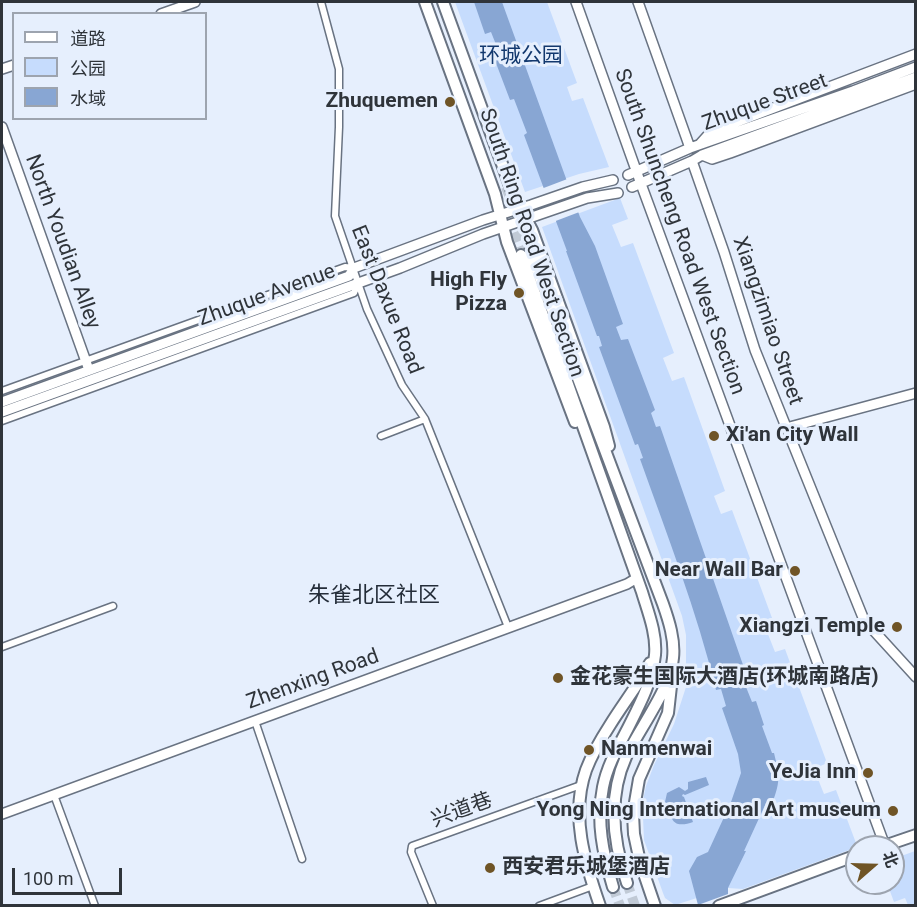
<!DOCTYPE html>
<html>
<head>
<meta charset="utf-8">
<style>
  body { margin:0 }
  #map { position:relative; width:917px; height:907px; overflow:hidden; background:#e6effd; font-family:Roboto,"Noto Sans SC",sans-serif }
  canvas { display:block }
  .frame { position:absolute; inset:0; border:3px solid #2f343a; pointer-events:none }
  .legend { position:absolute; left:12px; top:12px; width:195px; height:108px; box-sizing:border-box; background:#e6effd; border:2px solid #9da4af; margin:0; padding:8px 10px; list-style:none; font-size:18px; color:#2f343a }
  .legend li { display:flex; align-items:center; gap:12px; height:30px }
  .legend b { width:30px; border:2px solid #9da4af }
  .north { position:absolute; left:845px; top:835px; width:60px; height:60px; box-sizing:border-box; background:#e6effd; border:2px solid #9da4af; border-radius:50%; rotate:70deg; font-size:16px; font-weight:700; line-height:24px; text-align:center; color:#2f343a }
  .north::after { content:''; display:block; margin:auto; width:21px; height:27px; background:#6f5426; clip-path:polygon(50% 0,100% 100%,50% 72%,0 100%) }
  .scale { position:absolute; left:12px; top:868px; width:110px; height:27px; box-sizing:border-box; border:3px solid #2f343a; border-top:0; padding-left:8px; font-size:18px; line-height:21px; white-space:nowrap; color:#2f343a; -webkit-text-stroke:4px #e6effd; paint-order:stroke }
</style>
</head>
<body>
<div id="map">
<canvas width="917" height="907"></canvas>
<div class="frame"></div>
<ul class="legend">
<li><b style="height:8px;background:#fff"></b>道路</li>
<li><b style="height:16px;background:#c6dcfd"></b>公园</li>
<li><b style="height:16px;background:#88a6d3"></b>水域</li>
</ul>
<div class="north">北</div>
<div class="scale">100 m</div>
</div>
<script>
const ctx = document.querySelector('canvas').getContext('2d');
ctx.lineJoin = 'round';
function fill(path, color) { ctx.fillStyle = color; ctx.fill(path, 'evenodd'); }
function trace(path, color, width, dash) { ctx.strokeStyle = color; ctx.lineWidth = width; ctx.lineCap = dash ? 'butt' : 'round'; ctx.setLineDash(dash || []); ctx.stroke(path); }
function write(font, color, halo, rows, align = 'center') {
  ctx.font = font + ' Roboto,"Noto Sans SC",sans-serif'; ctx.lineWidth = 6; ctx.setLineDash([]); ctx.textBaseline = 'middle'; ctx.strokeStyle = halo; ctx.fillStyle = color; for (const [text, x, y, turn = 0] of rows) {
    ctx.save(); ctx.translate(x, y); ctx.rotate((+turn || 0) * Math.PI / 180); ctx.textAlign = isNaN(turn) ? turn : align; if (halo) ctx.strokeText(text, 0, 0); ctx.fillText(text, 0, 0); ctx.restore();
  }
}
const green = new Path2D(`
  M455,2h92l30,81 -10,4 5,14 11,-3 26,69 -30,7 -54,18z
  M620,198l8,21 -16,6 9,22 12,-4 41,110 -11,5 9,23 12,-4 41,114 -11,5 7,18 11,-4 43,116 -9,3 9,23 10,-3 42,114 -13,6 10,25 12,-4 20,53 -4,6 -109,40 -15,-1 -53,17 -10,-7 -2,-5 -19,-53 -1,-23v-17l3,-14 8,-21 20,-41 12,-37v-52l-4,-19 -140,-389z
  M915,851v54h-7l-3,-7 -11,4 -7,-19h6v-24z`);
const water = new Path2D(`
  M474,2h28l78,215 15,29 28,78 -7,3 5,13 7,-1 27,71 -4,3 5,14 4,-1 90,259 -4,2 6,15 4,-1 8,24 -2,1 10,27h2c5,21 7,27 -1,48l-7,2 -22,48h2l-18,37v6l-30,11 -9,-34 8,-14 11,-5 23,-50 10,-29 -3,-19 -16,-46 4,-2 -5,-17 -5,1c-19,-79 -49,-155 -76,-231l3,-1 -5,-14 -3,1 -36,-98 3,-1 -3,-10h-2l-31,-85h1l-43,-116 3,-2 -13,-34 -4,1 -19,-50 6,-3 -6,-15 -6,2z
  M706,777l3,8 -24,10 -2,-1 -1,2 2,1 9,25c-9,3 -19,5 -22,-6 0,-2 0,-4 0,-6 -2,-3 -5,-5 -6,-8l2,-9 12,-6 6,4 3,-2v-7z`);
const pier = new Path2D(`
  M570,178l12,33 -29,11 -12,-33z`);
const primaryTunnel = new Path2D(`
  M506,187l24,64
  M502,205l19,50
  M627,883l8,23
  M613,887l7,19`);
const street = new Path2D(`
  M321,2l18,67v58l-4,89 32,93 35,76 23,34 83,208
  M2,391l343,-124 9,1
  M2,421l352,-128 4,-10
  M381,436l44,-17
  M2,647l111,-41
  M255,721l47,138
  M54,795l41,111
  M433,906l-22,-54 1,-6 169,-61
  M539,906l54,-20`);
const secondary = new Path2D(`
  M576,2l65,182 244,662
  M638,2l52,146
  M161,14l34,-12
  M2,69l12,-4
  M2,127l87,243
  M700,144l9,-10 12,-6 195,-74
  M702,155l10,4 18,-6 186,-69
  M692,161l32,91 31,98 109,270 52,57
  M628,175l62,-27 163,-57 63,-24
  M632,187l60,-26 10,-6 214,-78
  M2,402l347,-126 5,-8 129,-48 48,-15 52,-18 30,-7
  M2,412l398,-144 83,-34 104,-36 31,-5
  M786,428l130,-35
  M2,814l625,-230 10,-6`);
const primary = new Path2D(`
  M425,2l70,192 12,48 68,180
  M443,2l70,192 19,36 72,197 5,19
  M530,251l133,353c6,17 12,36 10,54 -2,30 -34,71 -47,99 -18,40 -13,85 1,126
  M521,255l38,104 83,233c6,20 15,42 13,63 -3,27 -15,49 -27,73 -10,19 -21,38 -25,59 -7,34 0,67 10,100
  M881,847l35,-12
  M600,906c-15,-43 -30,-91 -14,-136 6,-16 15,-31 24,-45 13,-21 28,-40 40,-62
  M655,906l-15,-44 -6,-28 -1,-20 6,-35 29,-66 4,-36
  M719,906l138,-51`);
const markers = [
  [450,102,6,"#6f5426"],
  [519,293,6,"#6f5426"],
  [714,436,6,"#6f5426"],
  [795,571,6,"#6f5426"],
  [897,627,6,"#6f5426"],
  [558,678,6,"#6f5426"],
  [589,750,6,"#6f5426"],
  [868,773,6,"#6f5426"],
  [893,811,6,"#6f5426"],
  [490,868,6,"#6f5426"]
];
const parkNames = [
  ["环城公园",521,57]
];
const poiNames = [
  ["Zhuquemen",438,102],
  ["High Fly",507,281],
  ["Pizza",507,305],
  ["Xi'an City Wall",726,436,"left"],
  ["Near Wall Bar",783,571],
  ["Xiangzi Temple",885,627],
  ["金花豪生国际大酒店(环城南路店)",570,678,"left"],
  ["Nanmenwai",601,750,"left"],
  ["YeJia Inn",856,773],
  ["Yong Ning International Art museum",881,811],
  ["西安君乐城堡酒店",502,868,"left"]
];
const streetNames = [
  ["Zhuque Street",765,103,-20],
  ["South Shuncheng Road West Section",679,232,70],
  ["North Youdian Alley",62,242,70],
  ["South Ring Road West Section",531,243,71],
  ["Zhuque Avenue",267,296,-20],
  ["East Daxue Road",386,300,68],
  ["Xiangzimiao Street",767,321,71],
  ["Zhenxing Road",313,680,-20],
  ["兴道巷",462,811,-20]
];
const neighbourhoodNames = [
  ["朱雀北区社区",374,596]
];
fill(green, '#c6dcfd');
fill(water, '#88a6d3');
fill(pier, '#e6effd');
trace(primaryTunnel, '#c1cad6', 10, [10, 5]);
trace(street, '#697382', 9);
trace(secondary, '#697382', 12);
trace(primary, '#697382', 14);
trace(street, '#fff', 6);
trace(secondary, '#fff', 9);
trace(primary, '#fff', 10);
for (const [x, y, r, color] of markers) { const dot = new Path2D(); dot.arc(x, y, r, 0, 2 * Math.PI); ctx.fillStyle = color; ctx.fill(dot); trace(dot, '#e6effd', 2); }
write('21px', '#12386e', '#e6effd', parkNames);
write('bold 21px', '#2f343a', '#e6effd', poiNames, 'right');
write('21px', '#2f343a', '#e6effd', streetNames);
write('22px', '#242d39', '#e6effd', neighbourhoodNames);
</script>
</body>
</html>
